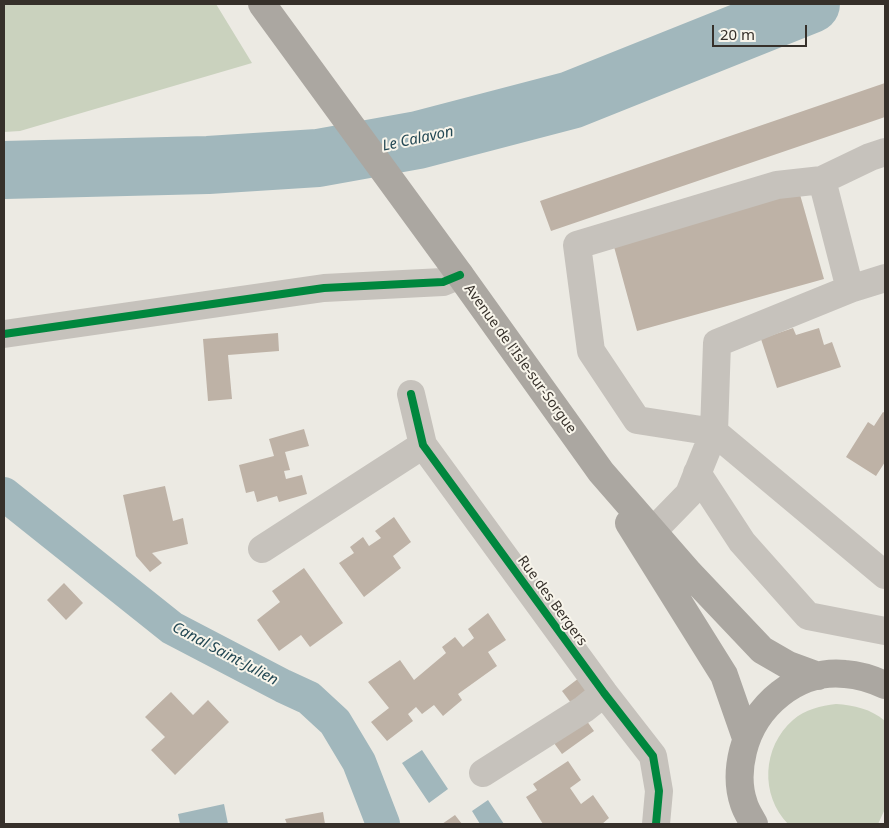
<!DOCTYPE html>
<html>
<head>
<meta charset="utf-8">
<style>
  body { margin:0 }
  #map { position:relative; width:889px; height:828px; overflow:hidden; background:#eceae3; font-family:"Noto Sans",sans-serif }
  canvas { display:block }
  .frame { position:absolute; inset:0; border:5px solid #36302a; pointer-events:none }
  .scale { position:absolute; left:712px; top:25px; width:95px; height:22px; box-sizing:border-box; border:2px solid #36302a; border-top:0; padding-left:6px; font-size:15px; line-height:18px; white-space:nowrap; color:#36302a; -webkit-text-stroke:4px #f8f5eb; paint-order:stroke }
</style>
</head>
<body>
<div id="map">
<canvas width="889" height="828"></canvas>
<div class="frame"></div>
<div class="scale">20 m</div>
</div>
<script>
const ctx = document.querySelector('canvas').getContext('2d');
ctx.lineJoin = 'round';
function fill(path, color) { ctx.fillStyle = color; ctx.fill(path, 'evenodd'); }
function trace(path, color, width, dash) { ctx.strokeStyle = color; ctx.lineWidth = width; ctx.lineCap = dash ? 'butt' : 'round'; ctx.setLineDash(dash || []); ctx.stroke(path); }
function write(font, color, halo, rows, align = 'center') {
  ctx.font = font + ' "Noto Sans",sans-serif'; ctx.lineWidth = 4; ctx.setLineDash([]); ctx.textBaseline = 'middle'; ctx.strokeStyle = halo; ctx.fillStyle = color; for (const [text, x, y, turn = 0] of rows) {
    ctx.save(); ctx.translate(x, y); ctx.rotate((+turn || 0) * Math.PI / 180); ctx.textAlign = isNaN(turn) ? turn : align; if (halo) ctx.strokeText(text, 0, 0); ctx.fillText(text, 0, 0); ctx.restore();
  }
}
const green = new Path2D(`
  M4,4h212l36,59 -232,68 -16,1z
  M836,704c18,1 35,5 49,17v88l-7,15h-90c-28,-29 -26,-77 5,-104 12,-11 28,-14 43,-16z`);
const water = new Path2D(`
  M422,750l26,39 -19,14 -27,-40z
  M488,800l16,24h-24l-8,-13z
  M224,804l4,20h-48l-2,-10z`);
const canal = new Path2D(`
  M4,494l168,134 111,58 26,12 26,24 24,40 24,62`);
const river = new Path2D(`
  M4,170l204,-5 110,-7 100,-18 153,-40 240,-96`);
const building = new Path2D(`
  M885,83v34l-334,114 -11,-30z
  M799,191l25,88 -187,52 -24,-88z
  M793,328l3,7 23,-7 5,17 8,-3 9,25 -64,21 -16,-49z
  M278,333l1,18 -51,4 4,44 -24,2 -5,-62z
  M883,412l2,1v49l-9,14 -30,-19 22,-35 6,4z
  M304,429l5,17 -24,6 5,18 -6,1 2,8 16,-4 5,19 -28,8 -2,-6 -20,6 -3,-11 -8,2 -7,-28 35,-9 -5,-17z
  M165,486l8,35 10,-3 5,26 -36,9 10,10 -12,9 -14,-16 -13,-61z
  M394,517l17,25 -18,14 8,12 -37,29 -25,-34 15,-10 -4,-6 13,-10 6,9 12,-8 -6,-7z
  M304,568l39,55 -33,24 -9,-12 -22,16 -22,-31 23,-18 -8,-11z
  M64,583l19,20 -17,17 -19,-20z
  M488,613l18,27 -18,12 9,14 -39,28 4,6 -19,16 -9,-11 -12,9 -6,-7 -8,7 5,7 -26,20 -16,-19 18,-14 -21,-26 32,-22 14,20 32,-27 -4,-6 13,-10 8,10 11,-9 -6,-9z
  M579,678l12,15 -17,14 -12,-16z
  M171,692l22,23 15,-15 21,22 -54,53 -24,-25 14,-13 -20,-20z
  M584,717l10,14 -32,23 -11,-15z
  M568,761l13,19 -11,8 11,16 12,-9 16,23 -7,6h-59l-17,-27 11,-7 -4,-6z
  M323,812l2,12h-38l-2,-5z
  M455,815l7,9h-20z`);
const minor = new Path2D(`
  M822,180l-45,5 -200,60 14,106 46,69 77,12 3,-89 133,-54 35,-11
  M850,289l-28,-109 48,-23 15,-5
  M4,334l320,-46 119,-6 17,-7
  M411,394l12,51 181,248 49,63 6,35 -3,33
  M697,473l45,69 66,74 77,15
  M653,531l36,-37 25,-62 171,143
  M262,549l161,-104
  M483,773l101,-64 20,-16`);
const major = new Path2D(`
  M262,4l198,271 141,197 88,101 73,77 26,15 30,11
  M629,523l95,152 22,63
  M754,824c-3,-6 -8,-13 -10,-20 -6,-17 -5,-37 -1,-53 11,-45 54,-82 102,-77 14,1 27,5 40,11`);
const cycleway = new Path2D(`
  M4,334l320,-46 119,-6 17,-7
  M411,394l12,51 181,248 49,63 6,35 -3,33`);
const streetNames = [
  ["Avenue de l'Isle-sur-Sorgue",520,359,54],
  ["Rue des Bergers",552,601,54]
];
const waterNames = [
  ["Le Calavon",418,139,-12],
  ["Canal Saint-Julien",225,654,28]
];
fill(green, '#cad2be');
fill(water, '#a1b7bc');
trace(canal, '#a1b7bc', 34);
trace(river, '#a1b7bc', 58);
fill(building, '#beb2a6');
trace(minor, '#c6c2bc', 28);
trace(major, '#aba7a1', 28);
trace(cycleway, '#00873e', 8);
write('14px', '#36302a', '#f8f5eb', streetNames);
write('italic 15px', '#234854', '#f8f5eb', waterNames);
</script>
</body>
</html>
